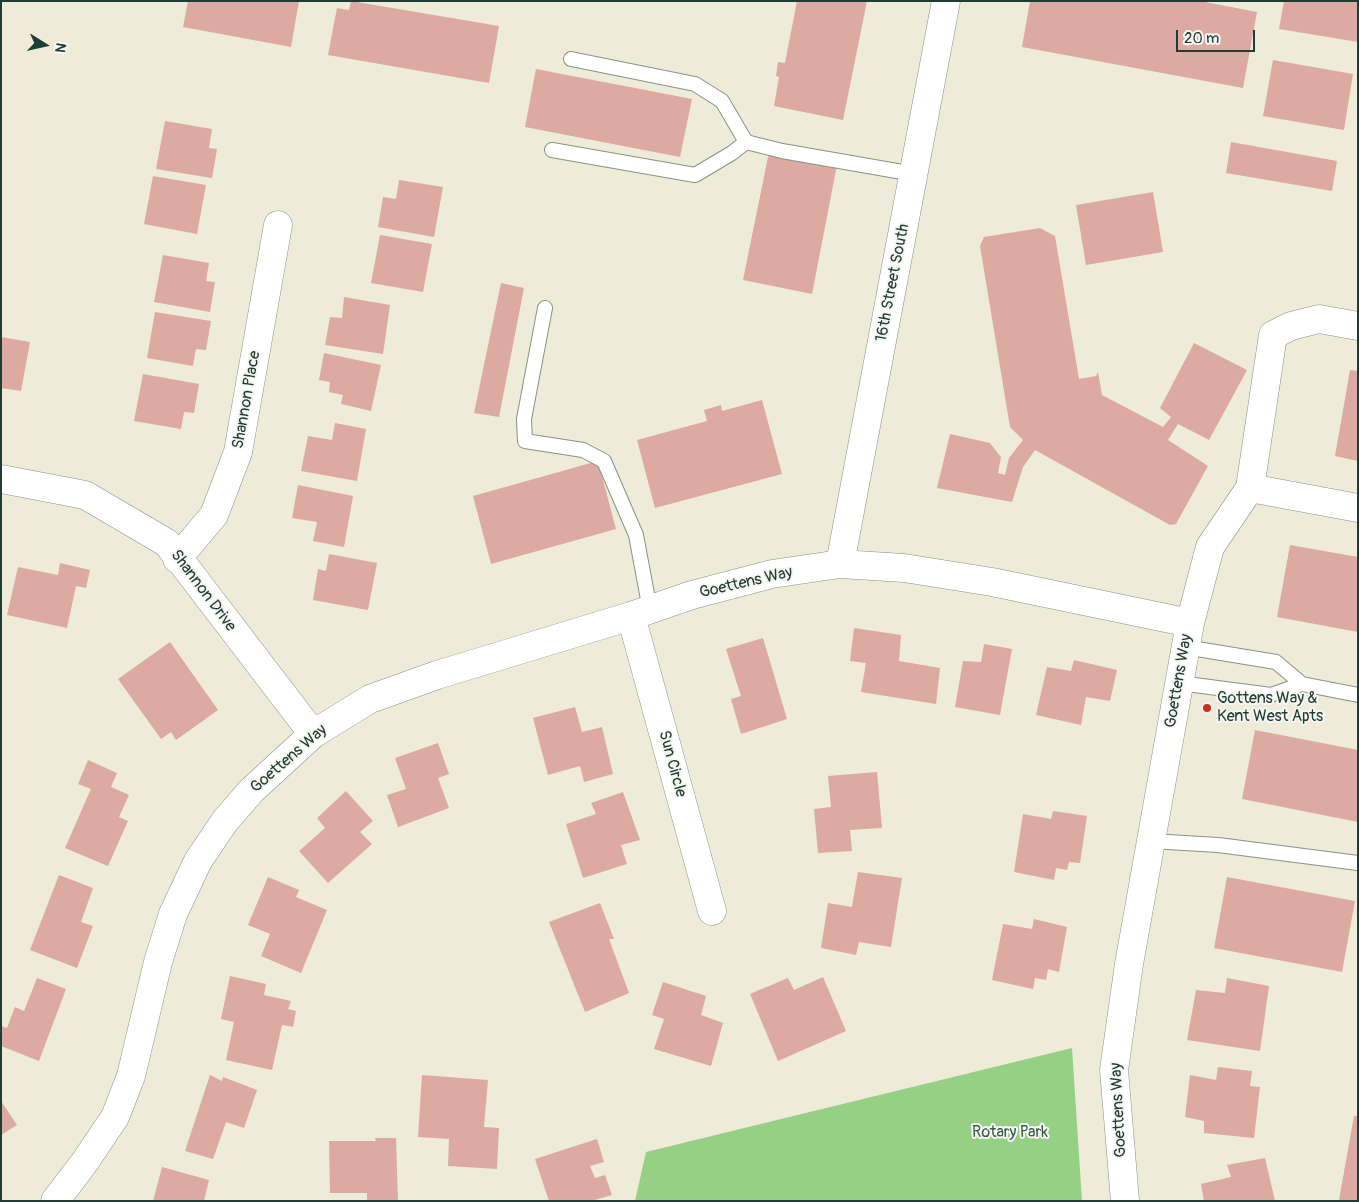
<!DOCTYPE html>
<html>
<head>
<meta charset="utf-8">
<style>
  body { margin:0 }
  #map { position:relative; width:1359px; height:1202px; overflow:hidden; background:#eeebd8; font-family:Pangolin,sans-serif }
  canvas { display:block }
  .frame { position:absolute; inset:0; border:2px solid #1f3d34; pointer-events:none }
  .north { position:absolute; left:20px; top:20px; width:50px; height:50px; -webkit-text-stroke:4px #f6f6f2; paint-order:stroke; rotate:100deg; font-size:14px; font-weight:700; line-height:20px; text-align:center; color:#1f3d34 }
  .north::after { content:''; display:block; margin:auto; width:18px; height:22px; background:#1f3d34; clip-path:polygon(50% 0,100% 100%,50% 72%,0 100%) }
  .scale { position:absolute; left:1176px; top:30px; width:79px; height:22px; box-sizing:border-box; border:2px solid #1f3d34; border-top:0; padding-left:6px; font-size:15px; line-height:18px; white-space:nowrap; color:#1f3d34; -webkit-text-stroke:4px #f6f6f2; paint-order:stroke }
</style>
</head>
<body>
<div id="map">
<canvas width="1359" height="1202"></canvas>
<div class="frame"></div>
<div class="north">N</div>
<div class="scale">20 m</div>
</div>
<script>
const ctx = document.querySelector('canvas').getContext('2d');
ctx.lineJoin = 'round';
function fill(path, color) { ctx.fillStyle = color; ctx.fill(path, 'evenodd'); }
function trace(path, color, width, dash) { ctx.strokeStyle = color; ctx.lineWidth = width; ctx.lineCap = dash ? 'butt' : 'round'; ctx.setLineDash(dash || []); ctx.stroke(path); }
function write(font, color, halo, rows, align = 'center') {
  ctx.font = font + ' Pangolin,sans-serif'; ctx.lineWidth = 4; ctx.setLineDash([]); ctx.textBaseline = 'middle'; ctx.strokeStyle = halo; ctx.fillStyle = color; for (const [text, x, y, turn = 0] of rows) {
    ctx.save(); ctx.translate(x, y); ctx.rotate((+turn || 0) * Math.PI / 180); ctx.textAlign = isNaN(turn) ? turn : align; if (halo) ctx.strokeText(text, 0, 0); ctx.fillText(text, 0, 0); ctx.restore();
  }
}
const green = new Path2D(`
  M1072,1048l10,153h-447l11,-49z`);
const building = new Path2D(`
  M188,1h111l-8,46 -108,-20z
  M351,1l148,25 -10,57 -161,-28 9,-47 12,2z
  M797,1h70l-24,119 -69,-14 5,-29 -3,-1 2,-14 7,1z
  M1030,1h170l57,11 -14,76 -221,-41z
  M1284,1h74v41l-79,-13z
  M1273,60l80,14 -9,56 -81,-14z
  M536,69l156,30 -12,58 -155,-30z
  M165,121l47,8 -3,19 8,1 -5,29 -56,-9z
  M1231,142l106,19 -5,30 -106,-18z
  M769,152l68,13 -25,129 -69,-14z
  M153,176l53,9 -9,49 -53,-10z
  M399,180l44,7 -9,50 -56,-10 5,-30 13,2z
  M1153,192l10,60 -77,13 -10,-60z
  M1040,228l15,8 24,143 17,-3 2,-4 4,23 61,32 8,-10 -11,-9 34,-65 53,27 -38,70 -31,-16 -10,16 40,26 -32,58 -6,1 -135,-75 -12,17 -11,35 -75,-14 13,-54 40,9 11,14 -3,16 7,2 4,-17 14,-18 -13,-13 -30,-181 4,-9z
  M380,235l52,9 -9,48 -52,-9z
  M163,255l46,8 -3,18 9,1 -5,30 -56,-10z
  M501,283l23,5 -25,129 -25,-4z
  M344,297l46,8 -7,49 -58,-9 5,-28 12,1z
  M155,312l56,9 -5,29 -10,-1 -3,17 -46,-8z
  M1,337l29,5 -9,49 -20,-3z
  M324,353l57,12 -10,46 -30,-7 2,-9 -14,-3 1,-10 -11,-2z
  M1350,370l8,1v90l-23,-5z
  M143,374l56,10 -5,29 -10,-1 -3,17 -47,-8z
  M762,400l20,74 -127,34 -18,-68 70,-19 -3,-11 17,-5 1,6z
  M335,423l31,6 -9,52 -56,-10 7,-35 24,4z
  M598,461l18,68 -125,35 -18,-68z
  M298,485l55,11 -9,51 -31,-6 4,-19 -25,-4z
  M1290,545l68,12v75l-81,-15z
  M329,554l48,9 -9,47 -55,-10 5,-31 8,2z
  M60,563l30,7 -4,18 -10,-2 -9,42 -60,-13 11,-48 40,8z
  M854,628l47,7 -2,26 41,7 -4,36 -75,-12 5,-29 -16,-2z
  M763,638l24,81 -46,15 -10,-35 10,-3 -15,-47z
  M170,642l48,68 -42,30 -5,-8 -10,7 -43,-60z
  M984,644l28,5 -12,66 -45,-8 8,-46 18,1z
  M1074,660l43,10 -7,31 -24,-4 -5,28 -45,-10 11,-48 24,4z
  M575,707l7,25 20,-5 11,47 -29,8 -4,-16 -32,9 -15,-57z
  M1255,730l103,20v72l-116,-23z
  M438,743l11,31 -11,4 11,30 -51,19 -11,-32 19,-6 -11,-31z
  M88,760l29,13 -6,14 18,8 -10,22 9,4 -20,45 -43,-18 26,-59 -13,-5z
  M877,772l5,56 -32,2 2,21 -34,2 -4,-44 17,-2 -3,-31z
  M346,791l27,30 -13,11 12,12 -44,39 -29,-32 26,-23 -8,-10z
  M623,792l17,48 -19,5 6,19 -44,14 -17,-54 30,-10 -5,-11z
  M1053,811l34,5 -7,47 -11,-1 -2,8 -11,-2 -2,12 -40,-8 9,-58 28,5z
  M858,872l44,6 -11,69 -32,-5 -3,13 -35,-7 7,-45 24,4z
  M59,875l34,13 -12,34 12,4 -16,42 -47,-18z
  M268,877l31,13 -3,7 31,13 -26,63 -40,-17 9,-22 -22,-9z
  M1227,877l128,24 -13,71 -128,-24z
  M600,903l14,36h-5l20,54 -44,19 -36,-90z
  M1034,919l33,8 -8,45 -11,-3 -2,11 -11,-2 -2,11 -41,-9 11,-56 29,5z
  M230,976l36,8 -2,11 27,6 -3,8 8,2 -3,16 -11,-2 -10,45 -46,-10 8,-38 -13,-3z
  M823,977l23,54 -68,30 -28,-67 38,-16 6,12z
  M37,978l29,11 -27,72 -38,-15v-20l6,2 8,-21 9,4z
  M1227,978l42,8 -9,65 -73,-11 9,-50 29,3z
  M663,982l43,14 -5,19 22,8 -12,43 -57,-17 10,-30 -12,-4z
  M1218,1067l34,4 -2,15 10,1 -6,51 -50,-5v-12l-19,-4 5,-42 26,5z
  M210,1075l12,6 1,-4 34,13 -13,38 -18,-6 -13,37 -28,-8z
  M422,1075l66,5 -4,47 15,1 -2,41 -49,-3 1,-27 -31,-2z
  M1,1101l16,24 -16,10z
  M1354,1116h4v85h-13l-6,-1z
  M375,1138h21l2,63h-31v-8h-37l-1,-52h47z
  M597,1139l7,23 -14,4 5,12 10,-3 7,20 -21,6h-42l-14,-42z
  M1265,1158l10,43h-71l-3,-17 30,-7 -4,-12z
  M162,1167l47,13 -5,21h-51z`);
const service = new Path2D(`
  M571,59l124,25 27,17 24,41
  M552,150l143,25 37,-22 14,-11 36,9 132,23
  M545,308l-21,111 1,22 58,9 21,11 32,74 14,75
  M1185,647l91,15 26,22
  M1179,683l92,12 31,-11 56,11
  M1151,841l67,4 140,18`);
const minor = new Path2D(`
  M1,479l84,16 82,48 146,191
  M1250,488l108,20
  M177,559l37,-44 24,-63 40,-227
  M840,564l106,-563
  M631,616l81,295
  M1190,623l20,-76 40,-59 23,-153 18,-9 28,-7 39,7
  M55,1201l29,-38 31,-46 16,-41 27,-114 15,-48 25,-53 27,-40 26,-30 62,-57 57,-35 67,-24 194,-59 61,-21 80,-21 68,-10 64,4 88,14 198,41 -61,341 -15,106 11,131`);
const markers = [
  [1207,708,5,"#c8321e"]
];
const streetNames = [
  ["16th Street South",893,283,-79],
  ["Shannon Place",247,400,-80],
  ["Goettens Way",746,583,-13],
  ["Shannon Drive",203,591,53],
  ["Goettens Way",1179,681,-80],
  ["Goettens Way",289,759,-41],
  ["Sun Circle",672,764,75],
  ["Goettens Way",1119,1110,-93]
];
const poiNames = [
  ["Gottens Way &",1217,699],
  ["Kent West Apts",1217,717]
];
const parkNames = [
  ["Rotary Park",1010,1133]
];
fill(green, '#95d084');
fill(building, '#dcaaa1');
trace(service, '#869486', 16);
trace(minor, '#869486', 29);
trace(service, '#fff', 14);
trace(minor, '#fff', 28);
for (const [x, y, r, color] of markers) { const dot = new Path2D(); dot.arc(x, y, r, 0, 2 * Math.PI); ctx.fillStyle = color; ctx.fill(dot); trace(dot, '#f6f6f2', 2); }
write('16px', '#1f3d34', '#f6f6f2', streetNames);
write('16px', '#1f3d34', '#f6f6f2', poiNames, 'left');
write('16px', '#375a44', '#f6f6f2', parkNames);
</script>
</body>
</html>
